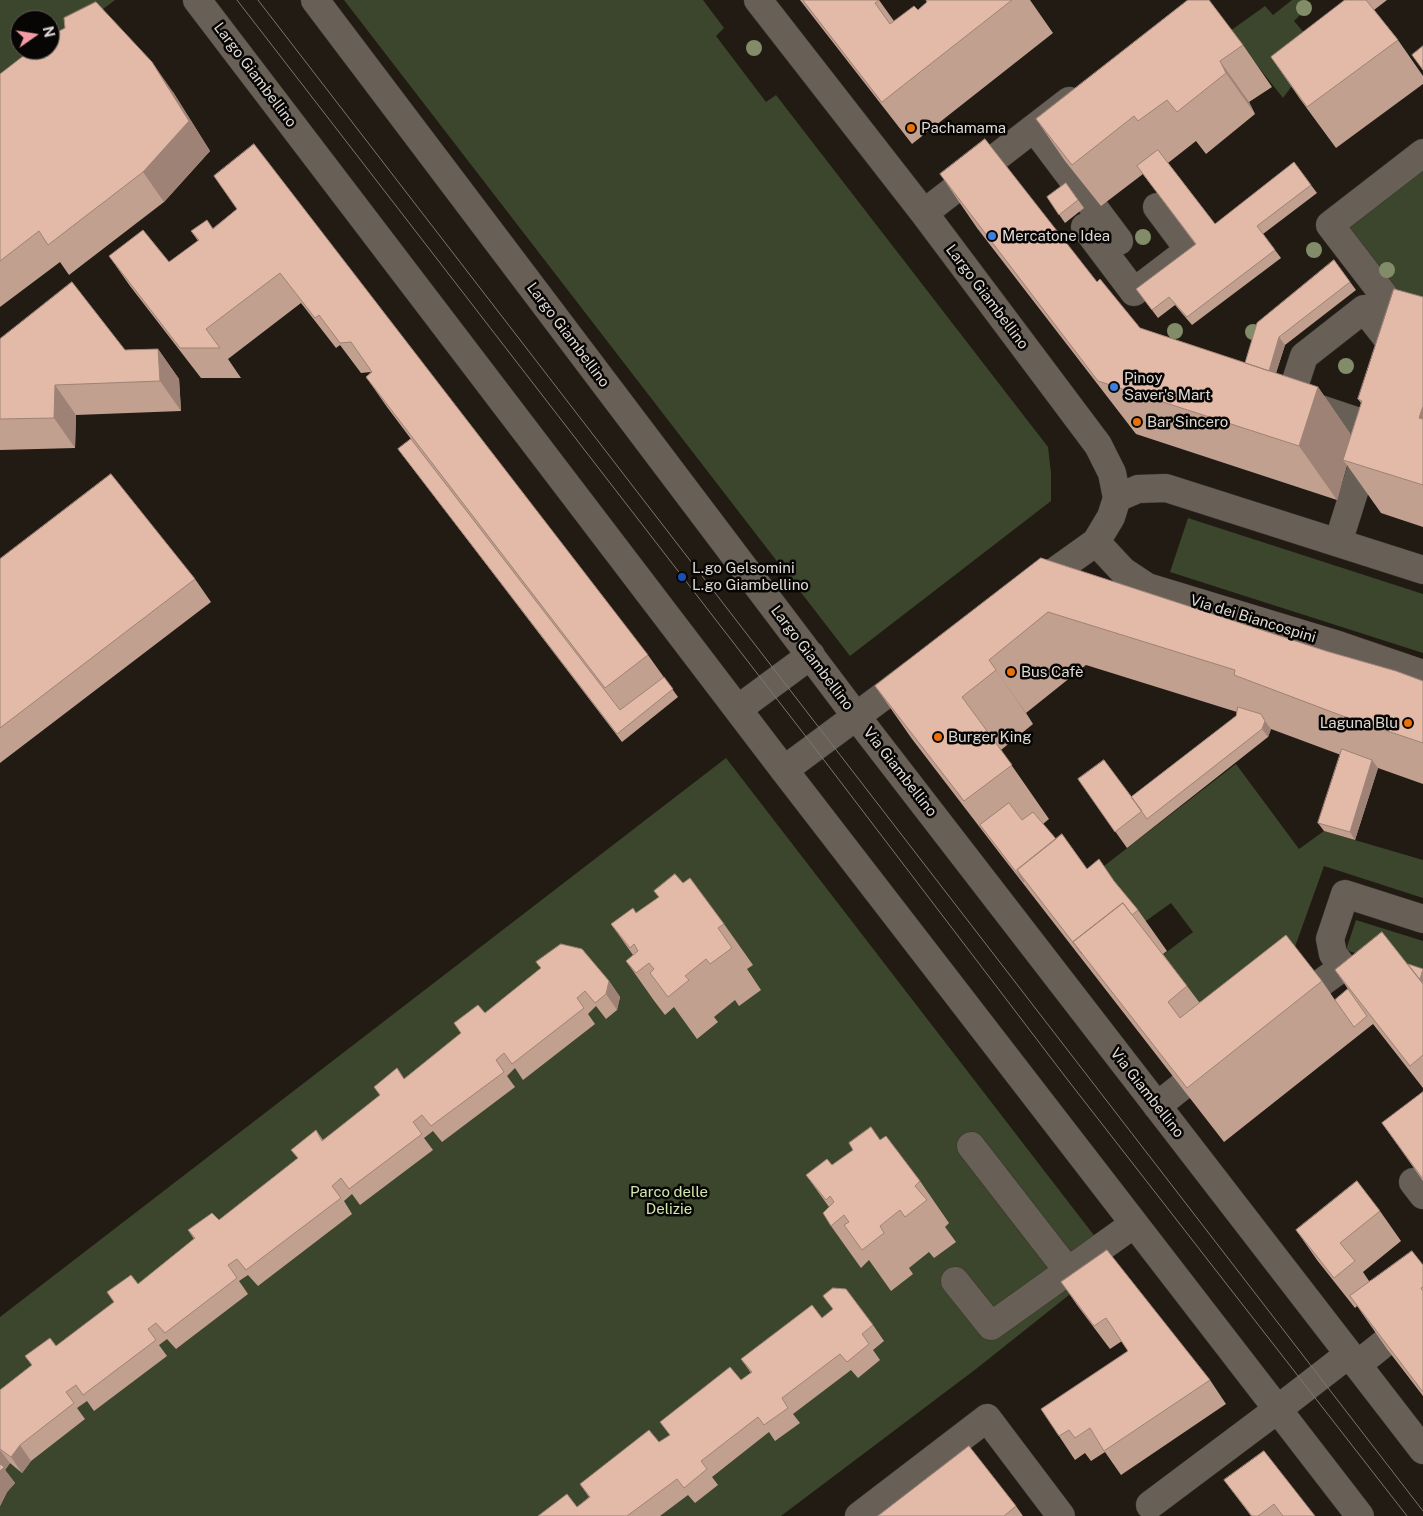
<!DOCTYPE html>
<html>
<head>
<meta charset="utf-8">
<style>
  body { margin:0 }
  #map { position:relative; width:1423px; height:1516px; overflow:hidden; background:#211b13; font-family:"Public Sans",sans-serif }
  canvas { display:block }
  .north { position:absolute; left:10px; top:10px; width:50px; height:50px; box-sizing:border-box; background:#080604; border:1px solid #5e5b58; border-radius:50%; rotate:77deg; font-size:14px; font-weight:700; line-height:20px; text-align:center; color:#dfdad5 }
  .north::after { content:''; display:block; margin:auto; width:18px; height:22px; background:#f49aa5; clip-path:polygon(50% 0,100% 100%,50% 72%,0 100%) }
</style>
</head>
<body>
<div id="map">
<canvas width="1423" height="1516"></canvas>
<div class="north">N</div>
</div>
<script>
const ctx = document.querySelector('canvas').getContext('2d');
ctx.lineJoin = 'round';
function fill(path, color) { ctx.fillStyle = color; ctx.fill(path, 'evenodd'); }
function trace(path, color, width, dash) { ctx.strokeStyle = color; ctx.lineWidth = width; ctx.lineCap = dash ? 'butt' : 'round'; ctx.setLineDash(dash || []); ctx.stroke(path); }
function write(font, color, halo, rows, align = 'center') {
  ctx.font = font + ' "Public Sans",sans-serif'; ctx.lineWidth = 5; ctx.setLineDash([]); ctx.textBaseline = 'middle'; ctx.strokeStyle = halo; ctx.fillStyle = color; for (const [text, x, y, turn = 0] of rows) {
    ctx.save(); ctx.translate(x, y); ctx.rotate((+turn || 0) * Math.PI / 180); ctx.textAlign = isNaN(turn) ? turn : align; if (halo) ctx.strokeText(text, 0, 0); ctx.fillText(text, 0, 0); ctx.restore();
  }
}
const green = new Path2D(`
  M0,0h115l-65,49v-29h-30v30h29l-49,37z
  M344,0h359l21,28 -8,8 50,66 10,-7 272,352 3,26v28l-201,155z
  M1292,0h14l4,5 -16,16 12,14 6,24 -29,39 -53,-67 35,-25 8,9z
  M1423,160v150l-6,1 -68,-69 -1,-19z
  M1188,518l235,76v59l-253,-81z
  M726,758l387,502 -137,109 -195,147h-781v-199z
  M1236,764l63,85 25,-18 99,29v38l-99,-32 -42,117 -57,56 -65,-82 33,-25 -22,-29 -28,20 -52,-47z
  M1356,920l67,21v35l-77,-26z`);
const minor = new Path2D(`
  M197,0l587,770 576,746
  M315,0l541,716 567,734
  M758,0l166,213 174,232 14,28 5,25 -6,19 -15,25 -63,45
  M1034,128l85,113
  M1423,153l-93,72 86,112 7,-5
  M924,213l145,-112
  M1085,227l49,65 55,-42 -32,-43
  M1374,427l-84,-28 14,-43 60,-47 34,43 -3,8
  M1117,498l21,-9 28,-1 257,82
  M1096,542l27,29 24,16 191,58 85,29
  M1338,543l31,-99
  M738,709l73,-54
  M784,770l129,-96
  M1292,1004l51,-37 -10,-13 -3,-15 15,-45 78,25
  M1157,1106l24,-19
  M971,1146l97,125
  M1413,1182l10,13
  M955,1281l36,45 143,-102
  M1357,1365l66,-53
  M1150,1505l128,-96 71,-55
  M859,1516l128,-98 74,98`);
const tram = new Path2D(`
  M237,0l577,747 253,332 340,437
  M258,0l1165,1511`);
const trees = [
  [1304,8],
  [754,48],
  [1143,237],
  [1314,250],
  [1387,270],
  [1175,331],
  [1253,332],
  [1346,366]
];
const wall = new Path2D(`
  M800,0h79l15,21 24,-11 9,-8 -1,-2h104l23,33 -141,111z
  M1345,0h42l-13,10 24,30 25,36v8l-87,64 -36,-49 -29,-42z
  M1243,45l29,42 -23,15 6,12 -49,40 -10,-13 -28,22 47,61 96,-39 6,8 -54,41 18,24 -89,67 -17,-20 -17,13 -16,-21 54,-52 -53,-71 -42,32 -36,-45 -29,-42z
  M0,74l173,18 37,59 -46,51 -95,73 -9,-13 -60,45z
  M940,174l157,108 43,46 105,35 89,-103 22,30 -71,55 -9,28 42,14 33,48 10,-32 -3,-4 65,-102v230l-42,-14 -34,-48 -10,35 -201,-66 -159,-206z
  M1066,183l18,25 -19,15 -18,-26z
  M237,209l411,446 30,42 -56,45 -224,-293 13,-10 -24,-32 -21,-30 5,-5 -10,1 -21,-28 -4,3 -35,-45 -73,56 13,19h-40l-71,-92 -21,-30 60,6 29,-21 -7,-10 22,-3z
  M0,339l125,11 33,-1 21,30 2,32 -105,4 -1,33 -75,2z
  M1041,558l285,93 97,30v103l-45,-16 -23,72 -31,-9 -6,-8 23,-68 -70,-26 -3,8 -141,111 -49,-69 53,18 105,-81 1,-4 -151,-47 -60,48 7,11 -32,26 48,69 -6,5 13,15 31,30 34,21 17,20 29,41 -4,3 36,48 123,-21 13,19 13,-11 -13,-19 73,-6 15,6v118l-50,-64 -149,118 -223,-287 -89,-116 -37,-53z
  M0,559l195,20 16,23 -211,161z
  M683,883l41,41 29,41 -6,4 14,21 -22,16 -4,-6 -21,17 4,5 -21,17 -23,-32 -9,8 -10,-13 -29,-41 7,-6 -22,-31 26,-11 22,-16 -5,-6z
  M536,962l73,19 11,16 -3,13 -11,9 -10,-13 -8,8 7,10 -72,56 -8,-12 -8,8 8,11 -73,55 -9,-11 -9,7 9,12 -73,55 -8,-11 -8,7 8,13 -94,72 -10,-11 -9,6 9,13 -72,55 -9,-10 -8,6 8,11 -73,55 -7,-10 -10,7 8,11 -54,42 -9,12 -12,-10 -5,7 10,13 -8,9 -7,14v-116l32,-25 -7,-9 31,-10 82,-62 56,-45 -6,-9 31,-10 79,-62 18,-28 7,10 81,-61 57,-46 -7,-10 31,-10 56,-45z
  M1423,1092v89l-41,-58z
  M880,1140l40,41 29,42 -4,4 11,15 -22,16 -5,-6 -20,16 4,6 -22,17 -22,-31 -8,8 -30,-42 -2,-19 -23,-32 26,-10z
  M1380,1211l21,30 -38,31 6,9 54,-16v131l-36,-47 -30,-43 -2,2 -38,-48 -21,-30z
  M1061,1282l149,98 16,24 -105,71 -16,-23 -14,9 -6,-8 -10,7 -16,-24 69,-85 -6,-10 -12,8 -33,-44z
  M822,1318l51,7 11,16 -11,9 7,10 -22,18 -7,-8 -58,44 7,9 -25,18 -6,-9 -57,45 6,8 -23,18 -7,-8 -28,21h-122l39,-9 12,-10 -9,-13 79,-42 11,-6 81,-63 -10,-14z
  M1224,1480l91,36h-64z
  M1016,1506l7,10h-145z`);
const shadedWall = new Path2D(`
  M1220,61l29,41 6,12 -29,-41z
  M152,62l21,30 37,59 -46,51 -21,-30z
  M1279,337l6,8 -17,53 -5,-8z
  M158,349l21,30 2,32 -21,-30z
  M55,385l21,30 -1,33 -21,-30z
  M1318,387l37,54 -12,19 4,5 -10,35 -38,-54z
  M1423,406v17l-4,-5z
  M989,660l37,53 7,11z
  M1265,721l6,8 -3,8 -6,-8z
  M1372,760l6,8 -23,72 -5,-8z
  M1423,970v17l-4,-5z
  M609,981l11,16 -3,13 -11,-16z
  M20,1445l11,16 -9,12 -11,-16z
  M0,1450l10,13 -5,7 10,13 -8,9 -7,14z`);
const building = new Path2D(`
  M803,0h76l-4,3 15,21 24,-18 4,4 9,-8 -1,-2h86l-130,102z
  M1188,0h21l34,45 -23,16 6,12 -49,39 -10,-12 -29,21 -4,-5 -62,49 -36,-46z
  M1345,0h21l32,40 -91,67 -36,-50z
  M96,2l56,60 37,59 -46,51 -95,73 -9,-14 -39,30v-187l31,-24h19v-14l15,-8 -1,-10z
  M1423,46v24l-11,-15z
  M985,139l112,143 3,-3 40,49 178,59 -19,59 -201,-65 -158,-207z
  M254,144l394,511 -43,33 -239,-311 6,-5 -21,-30 -11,1 -21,-28 -4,3 -35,-45 -74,56 14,19h-40l-71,-92 34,-26 26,32 30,-22 -8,-9 16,-11 6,9 24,-20 -23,-33z
  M1158,150l57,74 79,-62 17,23 -54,41 18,24 -88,67 -18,-20 -17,13 -16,-21 60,-45 -59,-78z
  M1066,183l12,17 -19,15 -12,-18z
  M1334,260l16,22 -71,55 -10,34 -24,-8 12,-40z
  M72,282l53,68 33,-1 2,32 -105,4 -1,33 -54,1v-80z
  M1394,289l29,8v109l-4,12 4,1v66l-80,-25 19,-59 -4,-2z
  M411,439l209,271 44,-33 9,12 -56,45 -219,-285z
  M111,474l84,105 -195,149v-169z
  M1041,558l285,93 70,20 27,10v62l-83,-28 -106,-40 1,-5 -187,-58 -59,48 7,10 -34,27 50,68 -48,36 -89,-115z
  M1238,707l23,7 4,7 -3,8 -115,90 -16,-22 105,-81z
  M1342,749l30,11 -22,72 -32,-9z
  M1104,760l38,51 -27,21 -37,-53z
  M1009,803l13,17 11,-8 23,27 -39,31 7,12 -44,-57z
  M1062,834l25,35 12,-10 15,22 24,29 -6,5 -9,-12 -50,39 9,12 -65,-84z
  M675,874l8,9 7,-5 34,46 -6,4 14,20 -22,16 -4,-5 -21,17 4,4 -21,17 -18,-24 4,-4 -5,-6 -13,10 -10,-12 12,-10 -4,-7 -4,4 -19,-24 22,-16 3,5 23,-16 -5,-6z
  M1123,903l64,83 -19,16 12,16 106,-83 36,46 -135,107 -114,-146z
  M1382,932l41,52v71l-13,11 -75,-96z
  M561,944l21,5 27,32 -3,13 -11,9 -10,-12 -8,7 7,10 -72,56 -8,-11 -8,7 8,12 -73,54 -9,-11 -9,7 9,12 -73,55 -8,-11 -9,8 9,12 -95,72 -9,-11 -9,6 9,13 -72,55 -9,-10 -8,6 8,11 -73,55 -7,-10 -10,7 8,11 -54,42 -9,12 -11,-8v-59l32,-25 -7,-9 25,-18 6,8 58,-44 -7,-10 24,-17 7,9 57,-46 -7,-8 24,-17 7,7 79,-62 -7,-8 25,-20 6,11 58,-46 -6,-8 23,-19 7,11 57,-46 -7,-10 24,-18 7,8 56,-45 -5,-6z
  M1408,964l15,5 -3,10z
  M1348,989l19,27 -13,11 -19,-27z
  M1423,1092v87l-41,-56z
  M871,1127l9,13 6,-4 34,45 -5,5 12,14 -22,17 -5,-7 -20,16 4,7 -22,17 -18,-25 5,-3 -5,-7 -13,11 -8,-13 11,-11 -4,-6 -4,4 -20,-25 21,-16 5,6 21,-15 -4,-7z
  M1357,1181l23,30 -40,32 15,18 -21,17 -38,-48z
  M1107,1250l103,130 -106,71 -14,-23 -15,10 -6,-8 -10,6 -18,-27 87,-58 -22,-33 -12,8 -33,-44z
  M1412,1251l11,14v22l-2,1 2,3v101l-73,-96z
  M833,1288l13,1 27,36 -11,9 7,10 -22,18 -7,-8 -58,44 6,10 -24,17 -6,-8 -57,44 6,8 -23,19 -7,-9 -50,37h-89l29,-22 10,13 13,-10 -10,-13 69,-54 10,12 11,-7 -10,-13 70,-55 11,13 11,-8 -11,-13 71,-54 10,13 11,-9 -10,-13z
  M969,1446l47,60 -12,10h-126z
  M1264,1451l51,65h-32l-9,-12 -16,12h-6l-28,-36z
  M0,1464l4,3 -4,4z`);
const markers = [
  [911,128,5,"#e8710a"],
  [992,236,5,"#3f7fe0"],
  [1114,387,5,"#3f7fe0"],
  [1137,422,5,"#e8710a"],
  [682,577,5,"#1a4fb4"],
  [1011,672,5,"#e8710a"],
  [1408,723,5,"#e8710a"],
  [938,737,5,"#e8710a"]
];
const streetNames = [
  ["Largo Giambellino",255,75,53],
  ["Largo Giambellino",987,297,53],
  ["Largo Giambellino",568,335,53],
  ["Via dei Biancospini",1253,619,17],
  ["Largo Giambellino",812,658,53],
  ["Via Giambellino",900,772,52],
  ["Via Giambellino",1147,1093,52]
];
const poiNames = [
  ["Pachamama",921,128],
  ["Mercatone Idea",1002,236],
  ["Pinoy",1124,378],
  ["Saver's Mart",1124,395],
  ["Bar Sincero",1147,422],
  ["L.go Gelsomini",692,568],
  ["L.go Giambellino",692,585],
  ["Bus Cafè",1021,672],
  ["Laguna Blu",1398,723,"right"],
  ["Burger King",948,737]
];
const parkNames = [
  ["Parco delle",669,1192],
  ["Delizie",669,1209]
];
fill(green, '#3c462c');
trace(minor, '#393530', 29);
trace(minor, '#686057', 28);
trace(tram, '#7b766f', 1);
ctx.fillStyle = '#828c68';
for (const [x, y] of trees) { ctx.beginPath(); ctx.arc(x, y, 8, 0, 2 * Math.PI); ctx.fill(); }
fill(wall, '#c2a090');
fill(shadedWall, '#9e8275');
fill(building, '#e2baa7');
trace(building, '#9e8275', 1);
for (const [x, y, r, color] of markers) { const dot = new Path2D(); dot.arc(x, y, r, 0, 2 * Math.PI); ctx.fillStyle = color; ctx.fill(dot); trace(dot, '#080604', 2); }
write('15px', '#dfdad5', '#080604', streetNames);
write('15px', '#dfdad5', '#080604', poiNames, 'left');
write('15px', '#d2e9ad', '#080604', parkNames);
</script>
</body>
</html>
